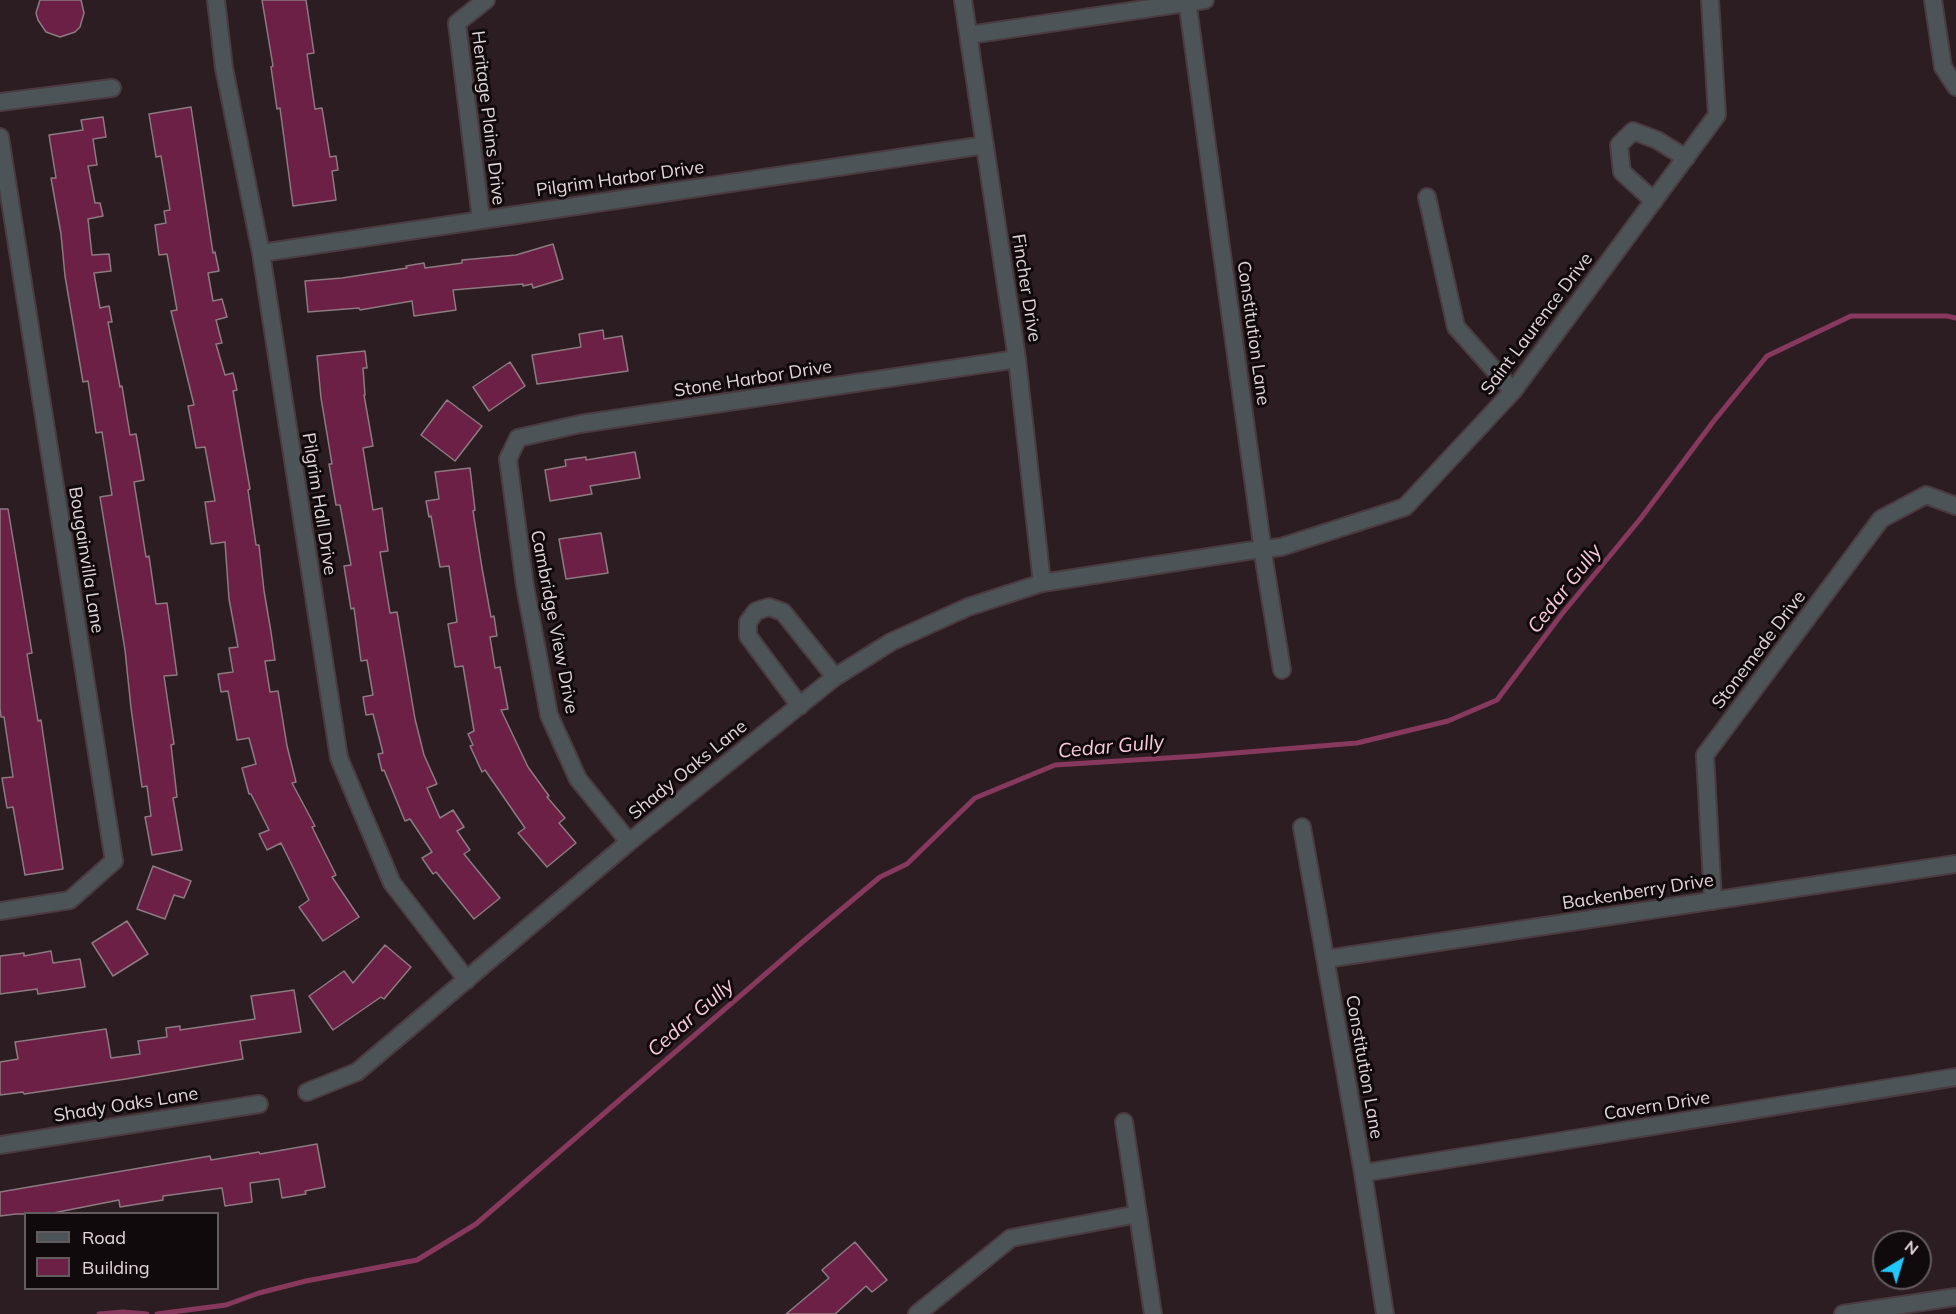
<!DOCTYPE html>
<html>
<head>
<meta charset="utf-8">
<style>
  body { margin:0 }
  #map { position:relative; width:1956px; height:1314px; overflow:hidden; background:#2c1d23; font-family:Mulish,sans-serif }
  canvas { display:block }
  .legend { position:absolute; left:24px; top:1212px; width:195px; height:78px; box-sizing:border-box; background:#100a0c; border:2px solid #635c5e; margin:0; padding:8px 10px; list-style:none; font-size:18px; color:#e0d6da }
  .legend li { display:flex; align-items:center; gap:12px; height:30px }
  .legend b { width:30px; border:2px solid #635c5e }
  .north { position:absolute; left:1872px; top:1230px; width:60px; height:60px; box-sizing:border-box; background:#100a0c; border:2px solid #635c5e; border-radius:50%; rotate:38deg; font-size:16px; font-weight:700; line-height:24px; text-align:center; color:#e0d6da }
  .north::after { content:''; display:block; margin:auto; width:21px; height:27px; background:#20c9fd; clip-path:polygon(50% 0,100% 100%,50% 72%,0 100%) }
</style>
</head>
<body>
<div id="map">
<canvas width="1956" height="1314"></canvas>
<ul class="legend">
<li><b style="height:8px;background:#4d5457"></b>Road</li>
<li><b style="height:16px;background:#6c2046"></b>Building</li>
</ul>
<div class="north">N</div>
</div>
<script>
const ctx = document.querySelector('canvas').getContext('2d');
ctx.lineJoin = 'round';
function trace(path, color, width, dash) { ctx.strokeStyle = color; ctx.lineWidth = width; ctx.lineCap = dash ? 'butt' : 'round'; ctx.setLineDash(dash || []); ctx.stroke(path); }
function fill(path, color) { ctx.fillStyle = color; ctx.fill(path, 'evenodd'); }
function write(font, color, halo, rows, align = 'center') {
  ctx.font = font + ' Mulish,sans-serif'; ctx.lineWidth = 6; ctx.setLineDash([]); ctx.textBaseline = 'middle'; ctx.strokeStyle = halo; ctx.fillStyle = color; for (const [text, x, y, turn = 0] of rows) {
    ctx.save(); ctx.translate(x, y); ctx.rotate((+turn || 0) * Math.PI / 180); ctx.textAlign = isNaN(turn) ? turn : align; if (halo) ctx.strokeText(text, 0, 0); ctx.fillText(text, 0, 0); ctx.restore();
  }
}
const stream = new Path2D(`
  M99,1314l24,-2 24,2
  M157,1314l69,-9 33,-12 47,-12 111,-21 59,-36 330,-285 74,-62 27,-13 68,-66 80,-33 143,-9 159,-13 91,-22 49,-21 64,-85 80,-97 72,-96 54,-66 84,-40h96l9,2`);
const building = new Path2D(`
  M40,0h41l3,13 -4,14 -5,5 -15,5 -14,-5 -8,-12 -2,-7z
  M262,0h44l8,53 -7,1 8,55 7,-1 8,49 6,-1 2,14 -6,1 4,29 -43,6 -13,-98 -3,1 -6,-42 2,-1z
  M191,107l22,146 2,-1 4,19 -11,2 5,28 9,-2 5,18 -11,3 6,23 -6,1 9,31 8,-2 4,17 -4,1 17,98 -2,1 8,55h3l5,46 7,41 4,28 -10,1 5,31 8,-1 9,55 9,36 -4,1 23,43 -3,1 24,48 -4,2 27,40 -36,24 -24,-34 10,-7 -28,-57 -14,7 -8,-16 10,-4 -18,-36h-2l-7,-26 14,-4 -7,-26 -12,2 -9,-49 -7,1 -3,-18 15,-2 -4,-24 9,-1 -9,-48 -4,-57 -14,2 -6,-42 10,-1 -10,-54 -9,1 -8,-42 6,-1 -23,-94 6,-1 -10,-56 -8,1 -4,-30 11,-2 -2,-12 6,-1 -9,-54 -5,1 -7,-43z
  M103,117l3,20 -13,2 4,26 -9,1 7,37h5l3,13 -15,3 4,36 17,-1 2,17 -17,2 6,35 9,-2 3,16h-4l12,65 2,-1 8,49 6,-1 8,46 -10,2 12,75 3,-1 7,48 11,-1 10,72 -13,1 10,68 -3,1 6,52 -4,1 9,52 -30,5 -7,-38 6,-1 -4,-30 -5,1 -11,-79 -6,-58 -25,-153 12,-2 -10,-63 -6,1 -8,-52 -5,1 -18,-106 -4,-42 -10,-56h5l-7,-43 34,-5 -2,-10z
  M553,244l10,35 -30,9 -1,-4 -9,2v-2l-70,6 3,20 -42,6 -2,-15 -52,9 -1,-2 -51,4 -3,-31 37,-3 65,-10 -1,-2 18,-3 1,5 37,-5v-3l54,-5z
  M603,330l1,9 18,-3 6,35 -91,13 -5,-29 49,-8 -2,-13z
  M365,351l2,17h-4l2,27h-1l9,51 -10,2 10,62 9,-2 3,22 3,21 -8,1 10,61 7,-1 18,107 9,36 13,29 -10,4 13,30 13,-8 11,17 -7,4 13,19 -6,4 36,44 -26,21 -38,-47 -3,2 -11,-16 10,-6 -22,-33 -5,2 -21,-51 -2,1 -4,-17 5,-1 -10,-39 -7,1 -3,-18 10,-2 -6,-35 -6,1 -7,-53 -3,1 -7,-43 7,-1 -11,-60h-4l-7,-41h3l-11,-66 -4,-42z
  M510,362l15,24 -36,25 -16,-24z
  M447,400l35,26 -27,35 -34,-26z
  M635,452l5,26 -50,8 2,8 -42,7 -5,-31 21,-4 -1,-6 21,-3v3z
  M470,468l5,42 -2,1 9,57 9,49 3,-1 3,20 -7,1 5,31 5,-1 8,42 -7,1 27,57 21,29 -2,1 18,21 -6,5 17,20 -29,24 -29,-34 7,-5 -40,-58 -3,2 -12,-26 3,-1 -5,-11 6,-3 -11,-65 -8,1 -7,-43 9,-2 -8,-56 -9,1 -9,-51 -2,1 -3,-16 13,-2 -4,-27z
  M0,509h8l24,144 -5,1 11,67 3,-1 22,149 -38,6 -12,-68 -6,1 -5,-30 11,-1 -9,-60h-3l-1,-9z
  M601,533l7,40 -42,6 -7,-40z
  M153,866l38,15 -7,17 -10,-3 -9,24 -28,-10z
  M127,921l21,33 -35,22 -21,-33z
  M385,945l26,22 -27,32 -3,-2 -48,33 -24,-34 35,-25 9,12z
  M51,951l2,12 27,-4 5,28 -47,7 -1,-5 -37,5v-38l24,-3v3z
  M294,990l7,42 -61,9 3,18 -117,20 -102,15 -1,-2 -23,3v-33l18,-3 -3,-17 91,-13 5,29 29,-4 -2,-13 29,-4 -1,-9 14,-2v4l75,-11 -4,-23z
  M317,1144l8,43 -20,4 1,3 -24,4 -3,-19 -29,4 2,19 -27,4 -3,-18 -59,8v4l-43,7 -1,-7 -71,14h-32l-16,2v-24l210,-36 1,4 48,-8 1,2z
  M855,1242l32,38 -15,12 -6,-6 -31,28h-49l43,-36 -7,-8z`);
const minor = new Path2D(`
  M216,0l8,68 37,185 78,505 53,125 75,97
  M963,0l54,359 25,224
  M1187,0l78,566 17,104
  M1933,0l10,67 13,20
  M969,35l236,-35
  M0,102l112,-14
  M0,137l114,724 -44,39 -70,11
  M1427,197l29,130 57,64
  M1654,201l-32,-29 -3,-27 14,-14 24,9 29,18
  M481,219l-24,-196 29,-23
  M261,253l724,-108
  M800,706l-52,-70v-14l8,-11 13,-4 14,5 52,65
  M1302,827l61,346 22,141
  M629,842l-51,-63 -29,-64 -24,-129 -17,-127 10,-21 62,-14 437,-65
  M1713,901l-8,-146 176,-236 45,-24 30,11
  M1326,959l630,-95
  M307,1092l50,-20 272,-230 206,-165 56,-35 77,-35 74,-24 205,-32 34,-4 124,-40 108,-116 204,-276 -7,-115
  M1124,1122l29,192
  M0,1145l259,-41
  M1363,1173l593,-96
  M917,1314l94,-76 127,-24
  M1843,1314l113,-17`);
const streetNames = [
  ["Heritage Plains Drive",488,118,83],
  ["Pilgrim Harbor Drive",620,179,-8],
  ["Fincher Drive",1026,288,81],
  ["Saint Laurence Drive",1537,324,-53],
  ["Constitution Lane",1253,333,82],
  ["Stone Harbor Drive",753,379,-9],
  ["Pilgrim Hall Drive",319,504,81],
  ["Bougainvilla Lane",86,560,81],
  ["Cambridge View Drive",554,622,79],
  ["Stonemede Drive",1759,650,-53],
  ["Shady Oaks Lane",688,770,-39],
  ["Backenberry Drive",1638,892,-9],
  ["Constitution Lane",1364,1067,80],
  ["Shady Oaks Lane",126,1105,-9],
  ["Cavern Drive",1657,1106,-9]
];
const waterNames = [
  ["Cedar Gully",1565,589,-52],
  ["Cedar Gully",1111,747,-5],
  ["Cedar Gully",691,1018,-41]
];
trace(stream, '#87395d', 5);
fill(building, '#6c2046');
trace(building, '#8c7a80', 1.5);
trace(minor, '#493b40', 20);
trace(minor, '#4d5457', 16);
write('18px', '#e0d6da', '#100a0c', streetNames);
write('italic 20px', '#f8c9db', '#100a0c', waterNames);
</script>
</body>
</html>
